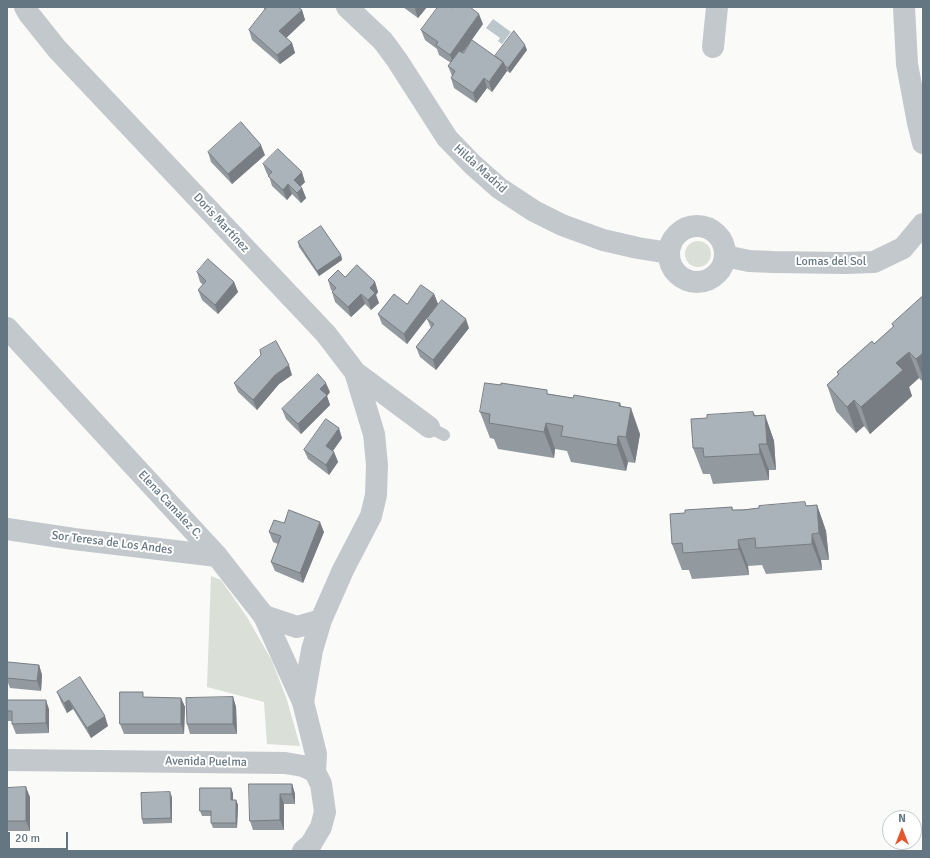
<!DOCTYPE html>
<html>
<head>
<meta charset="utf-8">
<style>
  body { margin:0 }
  #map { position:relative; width:930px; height:858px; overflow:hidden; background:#fafaf8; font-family:Signika,sans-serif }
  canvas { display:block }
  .frame { position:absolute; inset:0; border:8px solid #657683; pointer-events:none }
  .north { position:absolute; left:882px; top:810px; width:40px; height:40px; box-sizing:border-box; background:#fff; border:1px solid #c1c8cd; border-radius:50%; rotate:0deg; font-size:11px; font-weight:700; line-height:16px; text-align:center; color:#657683 }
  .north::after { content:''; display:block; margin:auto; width:14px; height:18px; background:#e4572e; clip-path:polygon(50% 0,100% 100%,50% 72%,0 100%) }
  .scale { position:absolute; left:8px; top:832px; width:60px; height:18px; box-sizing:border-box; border:2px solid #657683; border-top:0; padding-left:5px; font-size:12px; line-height:14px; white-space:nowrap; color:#657683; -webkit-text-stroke:3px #fff; paint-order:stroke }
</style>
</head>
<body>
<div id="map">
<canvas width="930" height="858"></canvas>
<div class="frame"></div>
<div class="north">N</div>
<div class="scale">20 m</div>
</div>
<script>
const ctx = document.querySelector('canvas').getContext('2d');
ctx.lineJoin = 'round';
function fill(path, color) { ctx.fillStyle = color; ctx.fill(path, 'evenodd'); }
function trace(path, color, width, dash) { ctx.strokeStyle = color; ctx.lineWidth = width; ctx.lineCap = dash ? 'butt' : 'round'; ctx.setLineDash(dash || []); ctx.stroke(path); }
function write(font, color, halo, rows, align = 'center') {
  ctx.font = font + ' Signika,sans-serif'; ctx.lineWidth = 4; ctx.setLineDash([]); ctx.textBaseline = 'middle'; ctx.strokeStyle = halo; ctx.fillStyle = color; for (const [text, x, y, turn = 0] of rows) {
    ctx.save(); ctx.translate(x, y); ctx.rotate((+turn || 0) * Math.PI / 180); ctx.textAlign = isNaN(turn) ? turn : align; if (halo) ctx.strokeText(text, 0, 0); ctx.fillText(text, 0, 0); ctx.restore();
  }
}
const green = new Path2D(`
  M685 254a13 13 0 1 1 26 0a13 13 0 1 1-26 0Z
  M211,576l10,4 26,37 25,44 15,39 13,46 -33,-2 -3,-42 -57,-15z`);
const water = new Path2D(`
  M493,19l18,13 -9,12 -4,-3 2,-3 -14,-10z`);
const service = new Path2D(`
  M429,427l15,8`);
const minor = new Path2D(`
  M25,7l4,7 28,35 269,285 29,38 74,55
  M904,7l3,57 11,59 5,20
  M713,47l4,-40
  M725,256l24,5 24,1 72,1 29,-1 29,-14 20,-24
  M7,529l67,10 143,17
  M264,616l33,11 24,-7
  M303,702l9,-52 9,-30 22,-50 28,-54 5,-21 1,-30 -3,-31 -19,-62`);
const tertiary = new Path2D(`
  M347,7l36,34 14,19 50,78 25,26 27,24 35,23 28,14 41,15 35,8 31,5
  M669 254a28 28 0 1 1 56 0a28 28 0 1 1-56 0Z
  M7,328l210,228 47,60 39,86 13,52 -1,18
  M7,760l278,3 18,3 12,6 6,12 4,28 -4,15 -10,17 -8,7`);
const wall = new Path2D(`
  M263,7h35l4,3 3,10 -19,18 6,5 3,10 -15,11 -28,-24 -3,-10 16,-20z
  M403,7h24l-9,11z
  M483,24l-21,29 33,3 32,-6 -17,23 -3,-2 -15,21 -5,-4 -11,15 -22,-15 -3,-10 1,-2 -4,-10 3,-3 -12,-8 -2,-6 -12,-9 -4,-10z
  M208,152l57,3 -33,29 -21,-22z
  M263,164l42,18 -5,5 2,1 4,10 -5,5 -9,-9 -5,6 -15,-14 -3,-10 -2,-2z
  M298,242l43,13 1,5 -23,16 -20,-29z
  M197,272l37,10 4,10 -20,22 -16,-14 -4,-10 5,-5 -3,-3z
  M345,277l30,5 3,10 -2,3 3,8 -8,7 -6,-6 -14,13 -16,-15 -3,-10 1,-1 -2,-1 -3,-10z
  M434,294l4,10 -31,40 -25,-20 -4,-10z
  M923,296v86l-4,-4 -10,9 3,9 -42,38 -6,-8 -8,7 -20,-22 -9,-26 11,-10 -1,-3 37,-28 19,-17 -1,-3z
  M427,319l42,9 -33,42 -16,-13 -4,-10 15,-19z
  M292,375l-13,9 -22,26 -19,-18 -4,-9z
  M501,385l120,22 19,27 -5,29 -7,-1 -2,9 -55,-9 -4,-11 -12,-2 -1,9 -56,-9 -4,-10 -4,-1 -10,-26z
  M330,392l-3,4 3,9 -29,29 -15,-15 -4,-10z
  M753,412l2,3h10l9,26 2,29h-7v10l-56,4 -3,-10h-7l-10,-26z
  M342,438l-9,13 1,1 4,10 -9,13 -21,-16 -4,-9z
  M817,505l9,26 3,29h-8l1,10 -56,4 -4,-9 -14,1 1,9 -57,4 -3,-9h-7l-10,-26 13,-31 47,-6 1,3z
  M284,523l40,9 -21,51 -28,-12 -4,-9 7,-18 -5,-2 -4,-10z
  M39,665l3,10 -1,16 -31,-3 -3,-8v-9z
  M57,692l51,34 -17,12 -18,-29 -6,4 -6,-11z
  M145,697l36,1 4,9 -1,27h-60l-4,-10z
  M233,697l3,10 1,27h-47l-3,-10z
  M7,700l42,9v24l-33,1 -4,-10v-3h-5z
  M292,784l3,10v10h-11v26h-31l-3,-9z
  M7,788l23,9v34h-23z
  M233,793v7h3l2,5 -1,23h-24l-2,-5v-7h-9l-2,-5z
  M172,797v26l-29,1 -1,-5z`);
const shadedWall = new Path2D(`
  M416,7h11l-9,11 -3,-9z
  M302,10l3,10 -22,21 -4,-10z
  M479,14l4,10 -29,41 -4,-10z
  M292,43l3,10 -15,11 -3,-9z
  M525,45l2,5 -17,23 -2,-5z
  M503,62l4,9 -15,21 -3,-10z
  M484,78l3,10 -11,15 -3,-10z
  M261,145l4,10 -33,29 -4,-10z
  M302,172l3,10 -8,8 -3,-10z
  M288,184l4,10 -5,6 -4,-10z
  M302,188l4,10 -5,5 -4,-10z
  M341,255l1,5 -23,16 -2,-5z
  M234,282l4,10 -20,22 -3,-9z
  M375,282l3,10 -2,3 3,8 -8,7 -3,-10 2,-12z
  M361,294l4,10 -14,13 -3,-10z
  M434,294l4,10 -31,40 -3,-10z
  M466,319l3,9 -33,42 -3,-10z
  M909,352l10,26 -10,9 3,9 -42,38 -9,-27 35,-44z
  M923,353v25l-7,-19z
  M289,365l3,10 -13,9 -22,26 -4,-10 22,-25z
  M326,383l4,9 -3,4 3,9 -29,29 -3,-10 22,-35z
  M854,400l10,26 -8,7 -9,-26z
  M620,403l8,22 3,-17 9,26 -5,29 -9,-26 -7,-31z
  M765,415l9,26 2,29 -9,-26z
  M546,423l9,26 -1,9 -10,-26z
  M339,428l3,10 -13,18 -3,-10z
  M618,436l10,26 -2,9 -9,-26z
  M759,444l10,26v10l-9,-26z
  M334,452l4,10 -9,13 -3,-10z
  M817,505l9,26 3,29 -10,-27z
  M320,522l4,10 -21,51 -3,-10z
  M812,534l9,26 1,10 -10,-26z
  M738,540l10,26 1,9 -10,-26z
  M39,665l3,10 -1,16 -4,-10z
  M233,697l3,10 1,27 -4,-10z
  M181,698l4,9 -1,27 -3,-10z
  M46,700l3,9v24l-3,-10z
  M69,700l4,9 -6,4 -3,-10z
  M105,716l3,10 -17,12 -4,-10z
  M292,784l3,10v10l-3,-10z
  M26,787l4,10v34l-4,-10z
  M231,788l2,5v12l-2,-5z
  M170,792l2,5v26l-1,-5z
  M280,794l4,10v26l-4,-10z
  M236,800l2,5 -1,23 -1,-5z`);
const building = new Path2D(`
  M267,7h31l4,3 -23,21 13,12 -15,12 -28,-25z
  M438,7h13l2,1 1,-1h16l9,7 -29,41 -14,-10 2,-3 -17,-12z
  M514,31l11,14 -17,23 -3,-2 -2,-4 -8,-6z
  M472,40l31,22 -14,20 -5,-4 -11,15 -22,-15 4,-7 -7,-5 11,-15 4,2z
  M241,122l20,23 -33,29 -20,-22z
  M278,149l24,23 -8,8 8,8 -5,5 -9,-9 -5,6 -15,-14 4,-4 -9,-8z
  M321,226l20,29 -24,16 -19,-29z
  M208,259l26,23 -19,23 -17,-15 8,-9 -9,-9z
  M357,265l18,17 -5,6 5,5 -7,7 -7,-6 -13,13 -16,-15 4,-4 -8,-8 10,-10 7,7z
  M421,285l13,9 -30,40 -26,-20 16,-20 13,10z
  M923,296v57l-7,6 -7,-7 -13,11 7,7 -42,37 -7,-7 -7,7 -20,-22 12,-11 -2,-2 35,-31 2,3 20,-18 -2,-2z
  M442,300l24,19 -33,41 -17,-13 18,-23 -7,-5z
  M276,341l13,24 -14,10 -22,25 -19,-17 27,-28 -1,-5z
  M318,374l8,9 -6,6 7,6 -29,29 -16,-15z
  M485,383l16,2v-2l46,7v4l26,4 1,-3 46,8 -1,3 12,2 -5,29 -8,-1 -1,9 -56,-9 2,-10 -17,-3 -2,9 -55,-9 1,-9 -10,-2z
  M753,412l1,4 11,-1 2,29h-8l1,10 -56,3 -1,-9h-10l-2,-29 16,-1v-3z
  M326,419l13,9 -13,18 8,6 -8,13 -22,-15z
  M805,502l1,4 11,-1 2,28 -7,1v10l-56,4 -1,-10 -10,1 -7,1 1,9 -56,4 -1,-10 -10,1 -2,-30 15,-1v-3l47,-3v3h11l16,-2v-2z
  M289,510l31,12 -20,51 -29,-11 10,-26 -12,-4 5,-12 10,3z
  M8,662l31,3 -2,16 -30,-3z
  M80,677l25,39 -18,12 -18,-28 -5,3 -7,-11z
  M120,692h23v5l38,1v26h-61z
  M233,697v27h-46l-1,-26z
  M7,700h39v23l-34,1v-13h-5z
  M249,784h43v10h-12v26l-30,1z
  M26,787v34h-19v-33z
  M200,788h31v12h5v23h-25v-12h-11z
  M170,792l1,26 -29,1 -1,-26z`);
const streetNames = [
  ["Hilda Madrid",480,169,42],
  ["Doris Martínez",221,223,47],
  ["Lomas del Sol",831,262],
  ["Elena Camalez C.",170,505,47],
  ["Sor Teresa de Los Andes",112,543,7],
  ["Avenida Puelma",206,762,1]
];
fill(green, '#dadfd7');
fill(water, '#bbc7cb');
trace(service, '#c3c8cc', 12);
trace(minor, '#c3c8cc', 22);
trace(tertiary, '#c3c8cc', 22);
fill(wall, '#929a9f');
fill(shadedWall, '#777d82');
fill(building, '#aab3b9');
trace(building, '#777d82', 1);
write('12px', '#657683', '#fff', streetNames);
</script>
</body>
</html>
